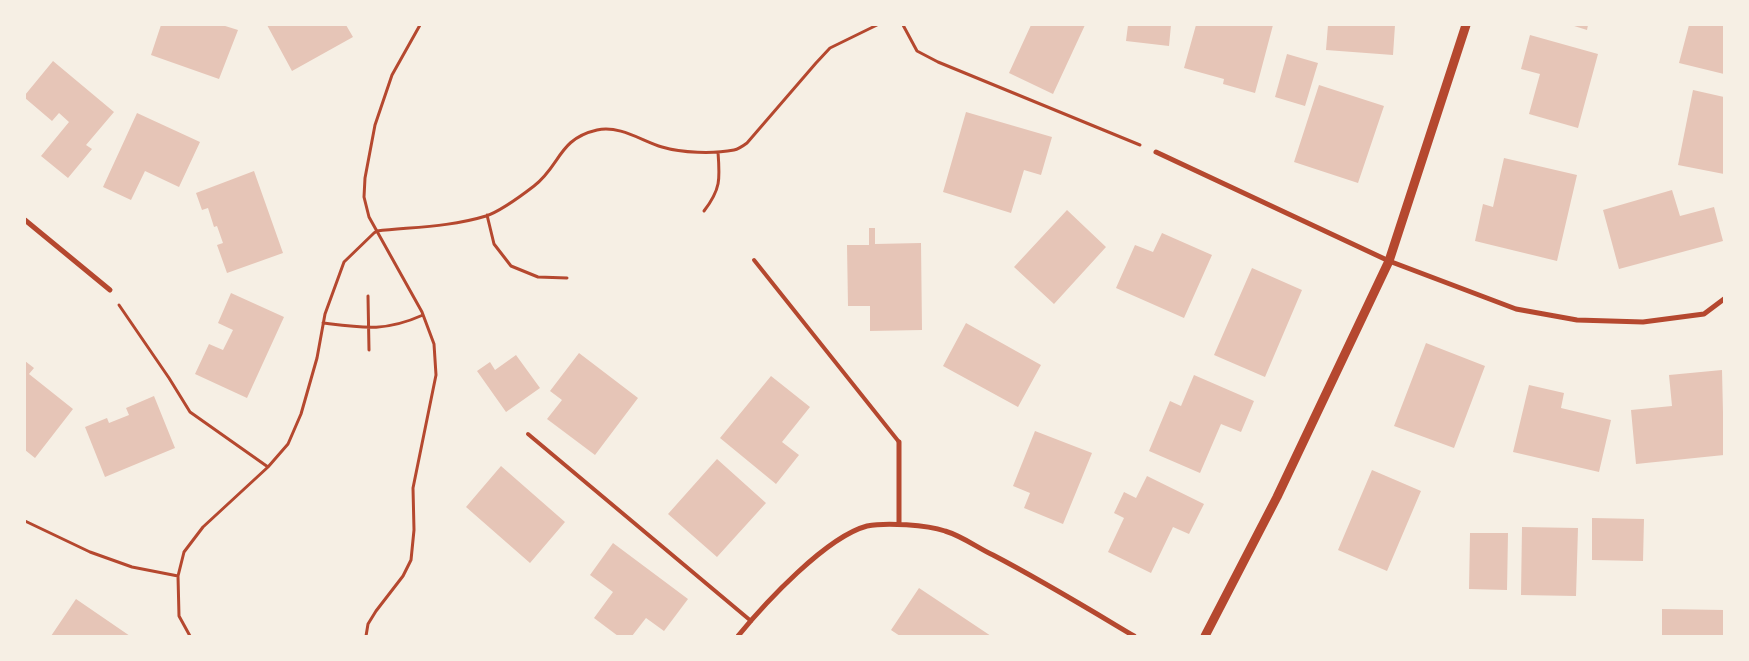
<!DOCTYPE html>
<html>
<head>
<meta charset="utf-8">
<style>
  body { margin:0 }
  #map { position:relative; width:1749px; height:661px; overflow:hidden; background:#f6efe4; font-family:"DM Sans",sans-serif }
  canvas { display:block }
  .frame { position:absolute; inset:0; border:26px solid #f6efe4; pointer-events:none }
</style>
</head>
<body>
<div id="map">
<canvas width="1749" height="661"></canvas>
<div class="frame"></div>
</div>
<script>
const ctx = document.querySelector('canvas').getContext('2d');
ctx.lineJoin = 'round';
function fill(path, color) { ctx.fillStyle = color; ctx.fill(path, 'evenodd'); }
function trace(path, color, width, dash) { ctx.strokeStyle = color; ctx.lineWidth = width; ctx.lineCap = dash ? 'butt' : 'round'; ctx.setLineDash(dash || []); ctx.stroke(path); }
const building = new Path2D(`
  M161,25h61l16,5 -19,49 -68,-24z
  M267,25h79l7,12 -61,34z
  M1031,25h54l-32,69 -44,-21z
  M1128,25h43l-2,21 -43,-5z
  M1196,25h77l-18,68 -32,-9 1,-5 -40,-11z
  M1328,25h67l-2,30 -67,-5z
  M1571,25h17l-1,5z
  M1689,25h35v49l-45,-11z
  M1530,35l68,19 -20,74 -49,-14 11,-40 -19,-5z
  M1287,54l31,9 -13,43 -30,-9z
  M53,61l61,51 -28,33 6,4 -24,29 -27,-22 28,-34 -10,-9 -7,8 -27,-23v-3z
  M1319,85l65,21 -26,77 -64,-21z
  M1693,90l31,7v77l-46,-9z
  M966,112l86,25 -11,38 -17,-5 -13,43 -68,-21z
  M137,113l63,29 -21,45 -34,-16 -14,29 -28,-13z
  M1504,158l73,17 -20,86 -82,-20 8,-37 10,3z
  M254,171l29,82 -56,20 -10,-28 6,-2 -6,-17 -3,1 -6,-19 -6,2 -6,-17z
  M1672,190l8,26 34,-9 9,34 -104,28 -16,-59z
  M1067,210l39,37 -52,57 -40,-37z
  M869,228h6v16l46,-1 1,87 -52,1v-25h-22l-1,-61h22z
  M1162,233l50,22 -28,63 -68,-30 19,-43 18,7z
  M1252,268l50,22 -37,87 -51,-22z
  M231,293l53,24 -37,81 -52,-24 14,-30 14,6 10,-20 -15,-7z
  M966,323l75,42 -23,42 -75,-41z
  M1426,343l59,23 -31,82 -60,-22z
  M579,353l59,45 -43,57 -48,-36 15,-19 -12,-9z
  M516,355l24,33 -34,24 -29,-41 13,-9 5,8z
  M25,361l9,7 -5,6 44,35 -38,49 -10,-8z
  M1722,370l2,85 -88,9 -5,-54 41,-4 -3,-31z
  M1194,375l60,26 -13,31 -20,-8 -21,49 -51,-22 21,-50 11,5z
  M771,376l39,31 -28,35 17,13 -23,29 -56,-46z
  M1529,385l35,8 -3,15 50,12 -12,52 -86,-20z
  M154,396l21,52 -70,29 -20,-50 22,-9 2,5 20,-8 -3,-7z
  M1035,431l57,22 -29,71 -39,-16 6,-15 -17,-7z
  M717,459l49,44 -49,54 -49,-43z
  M501,466l64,56 -35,41 -64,-56z
  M1372,470l49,21 -34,80 -49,-21z
  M1147,476l57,28 -15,30 -16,-7 -22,46 -43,-21 16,-34 -10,-5 10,-21 12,6z
  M1592,518l52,1 -1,42 -51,-1z
  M1522,527l56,1 -2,68 -55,-1z
  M1470,533h38l-1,57 -38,-1z
  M613,543l75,56 -24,32 -18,-13 -14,18h-14l-24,-18 19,-26 -23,-17z
  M919,588l72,48h-91l-9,-6z
  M76,599l54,37h-79z
  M1662,609l62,1v26h-62z`);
const path = new Path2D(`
  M903,25l14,26 21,11 202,83
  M704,211c17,-22 16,-32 14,-59
  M487,215l7,29 17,22 27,11 29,1
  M368,296l1,54
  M119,305l50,73 21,34 78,55
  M323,323c40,5 62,9 100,-8
  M25,521l65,31 42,15 46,9
  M190,636l-11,-20 -1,-40 6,-24 19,-25 65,-60 20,-23 13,-30 16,-56 8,-44 19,-52 30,-29 3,-2c36,-4 73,-4 109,-15 15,-5 35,-20 48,-30 27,-21 24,-47 63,-56 23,-5 45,11 65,17 20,6 51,7 72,3 5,-1 9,-4 13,-7l69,-80 14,-15 47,-23
  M366,636l2,-12 8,-13 27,-35 8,-16 3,-30 -1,-42 23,-113 -2,-31 -12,-32 -53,-95 -5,-20 1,-19 10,-53 17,-50 28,-50`);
const service = new Path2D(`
  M754,260l145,182
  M528,434l223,187`);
const minor = new Path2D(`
  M1156,152l233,109 127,48 61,11 66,2 61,-8 20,-15
  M25,220l85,70
  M899,442v82
  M738,636c27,-33 88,-99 129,-110 19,-4 60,-1 78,5 17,5 33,17 48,24 48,25 94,53 141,81`);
const tertiary = new Path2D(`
  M1205,636l72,-139 112,-236 77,-236`);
fill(building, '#e6c5b7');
trace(path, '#b5482f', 3);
trace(service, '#b5482f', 4);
trace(minor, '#b5482f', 5);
trace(tertiary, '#b5482f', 9);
</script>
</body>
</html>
